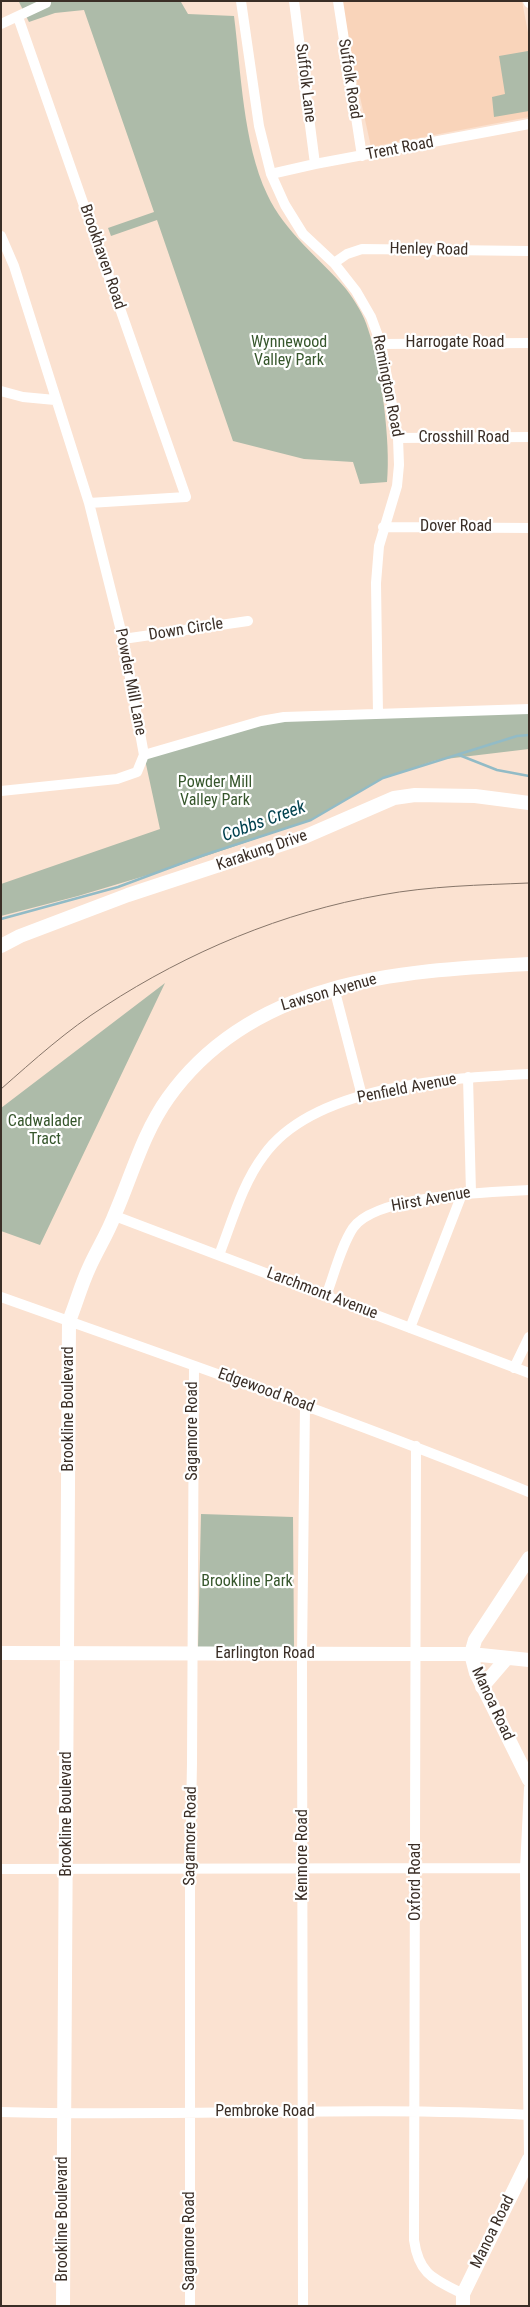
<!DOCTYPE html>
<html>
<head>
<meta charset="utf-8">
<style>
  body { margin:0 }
  #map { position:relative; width:530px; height:2307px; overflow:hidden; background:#fbe2d1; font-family:"Roboto Condensed",sans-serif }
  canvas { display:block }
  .frame { position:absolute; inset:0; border:2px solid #3a2e26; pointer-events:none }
</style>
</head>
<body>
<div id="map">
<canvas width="530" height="2307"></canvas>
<div class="frame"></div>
</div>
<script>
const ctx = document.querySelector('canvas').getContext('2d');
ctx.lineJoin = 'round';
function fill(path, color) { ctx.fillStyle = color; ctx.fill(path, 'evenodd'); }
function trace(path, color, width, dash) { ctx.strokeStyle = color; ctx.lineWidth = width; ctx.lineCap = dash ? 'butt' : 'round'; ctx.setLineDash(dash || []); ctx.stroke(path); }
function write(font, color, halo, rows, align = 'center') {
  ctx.font = font + ' "Roboto Condensed",sans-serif'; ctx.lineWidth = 4.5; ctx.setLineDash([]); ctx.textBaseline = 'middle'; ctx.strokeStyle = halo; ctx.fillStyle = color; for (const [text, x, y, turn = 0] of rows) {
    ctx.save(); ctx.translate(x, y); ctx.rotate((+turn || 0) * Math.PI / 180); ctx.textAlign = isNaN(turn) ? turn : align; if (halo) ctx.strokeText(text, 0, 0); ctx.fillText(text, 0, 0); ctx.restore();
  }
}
const built = new Path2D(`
  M341,1h181l7,37v79l-158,30 -26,-119z`);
const green = new Path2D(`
  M19,2h162l7,12 46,2c7,55 9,127 33,178 18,39 52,63 79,95 9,12 18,26 22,40 13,38 23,113 19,153l-27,2 -7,-22 -49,-3 -71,-18 -76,-221 -46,16 -3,-8 46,-16 -70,-202 -29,3 -26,9z
  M528,51l1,60 -35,6 -2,-20 13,-3 -6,-38z
  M529,709v40l-92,11 -54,18 -72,42 -143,49 -90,27 -77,20v-32l159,-55 -16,-74 117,-34z
  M165,983l-125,262 -39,-14v-123z
  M201,1514l92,3 1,130h-96z`);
const stream = new Path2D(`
  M459,755l38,15 32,6
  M1,919l117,-32 86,-32 107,-35 72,-42 134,-42 12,-1`);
const street = new Path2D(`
  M241,1l18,125 12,48 14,31 18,29 31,29 22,28 15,26 10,27 17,94 1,27 -2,21 -18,60 -3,37 2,131
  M294,1l21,163
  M338,1l24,155
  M528,1l1,2
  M18,17l168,480 -97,6
  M1,24l45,-21
  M271,174l44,-10 214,-40
  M1,236l13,30 75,237 34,136 21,116
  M334,263l13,-9 15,-5 167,2
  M381,344l148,-1
  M1,391l22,6 32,3
  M398,438l131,-1
  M383,527l146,1
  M123,639l125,-18
  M144,755l117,-34 23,-4 245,-8
  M1,791l116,-12 20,-7 7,-17
  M334,988l28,108
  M468,1077l3,116
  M115,1216l414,157
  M219,1255c13,-33 23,-71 45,-100 50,-70 186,-77 265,-81
  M326,1296c8,-21 15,-50 27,-68 23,-33 136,-36 176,-38
  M1,1297c177,63 354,124 528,195
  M410,1328l52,-134
  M514,1368l15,-31
  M416,1446l-2,794c5,35 20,39 49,54
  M529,1788l-4,80 4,286
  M1,1869l524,-1
  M1,2112c176,5 352,-6 528,3
  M190,2306v-437l2,-106 2,-397
  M303,2306l-1,-652 3,-249`);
const secondary = new Path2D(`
  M1,946l19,-10 108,-41 176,-58 90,-39 21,-3 60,1 54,7
  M529,1558l-54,82 -4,14 5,19 53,107
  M1,1653l415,1h55l58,6
  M482,1687l25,-29
  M63,2306l6,-985c7,-17 12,-36 20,-53 8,-18 19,-35 26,-54 17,-39 28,-81 53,-116 84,-118 229,-127 361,-134
  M463,2306v-12l66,-135`);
const tram = new Path2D(`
  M1,1089c33,-29 66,-59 104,-83 83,-54 178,-94 276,-111 49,-9 99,-10 148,-12`);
const streetNames = [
  ["Suffolk Road",349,79,81],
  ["Suffolk Lane",305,83,83],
  ["Trent Road",400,149,-11],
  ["Henley Road",429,250,1],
  ["Brookhaven Road",102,257,71],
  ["Harrogate Road",455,343],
  ["Remington Road",387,386,79],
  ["Crosshill Road",464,438],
  ["Dover Road",456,527],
  ["Down Circle",186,630,-9],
  ["Powder Mill Lane",130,682,79],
  ["Karakung Drive",262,851,-19],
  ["Lawson Avenue",329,993,-16],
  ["Penfield Avenue",407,1089,-11],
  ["Hirst Avenue",431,1200,-10],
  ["Larchmont Avenue",322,1294,21],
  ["Edgewood Road",266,1391,20],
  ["Brookline Boulevard",69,1409,-90],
  ["Sagamore Road",193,1431,-90],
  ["Earlington Road",265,1654],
  ["Manoa Road",492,1704,65],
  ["Brookline Boulevard",67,1814,-90],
  ["Sagamore Road",191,1836,-89],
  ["Kenmore Road",303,1855,-90],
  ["Oxford Road",416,1882,-90],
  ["Pembroke Road",265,2112],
  ["Brookline Boulevard",63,2219,-90],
  ["Manoa Road",493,2232,-64],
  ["Sagamore Road",190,2241,-90]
];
const parkNames = [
  ["Wynnewood",289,343],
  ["Valley Park",289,361],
  ["Powder Mill",215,783],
  ["Valley Park",215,801],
  ["Cadwalader",45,1122],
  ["Tract",45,1140],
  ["Brookline Park",247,1582]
];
const waterNames = [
  ["Cobbs Creek",264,822,-20]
];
fill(built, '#f9d4ba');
fill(green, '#adbba9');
trace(stream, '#92bbc6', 2.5);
trace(street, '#fff', 10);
trace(secondary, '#fff', 14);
trace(tram, '#867569', 1);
write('16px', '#3a2e26', '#fff', streetNames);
write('16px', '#36562c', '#fff', parkNames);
write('italic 18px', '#01414e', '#fff', waterNames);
</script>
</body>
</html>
